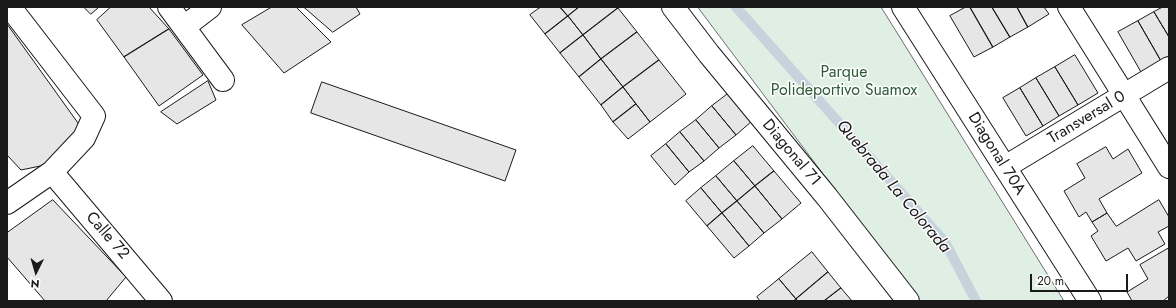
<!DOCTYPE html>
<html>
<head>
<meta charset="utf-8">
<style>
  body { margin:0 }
  #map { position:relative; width:1176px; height:308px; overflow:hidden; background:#fff; font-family:Jost,sans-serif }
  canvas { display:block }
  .frame { position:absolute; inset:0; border:8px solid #1a1a1a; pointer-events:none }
  .north { position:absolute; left:16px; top:252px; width:40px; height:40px; -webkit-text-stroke:3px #fff; paint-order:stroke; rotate:185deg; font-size:11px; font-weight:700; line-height:16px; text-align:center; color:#1a1a1a }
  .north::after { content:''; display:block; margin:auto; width:14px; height:18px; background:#1a1a1a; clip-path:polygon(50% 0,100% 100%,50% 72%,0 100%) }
  .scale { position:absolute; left:1030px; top:274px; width:98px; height:18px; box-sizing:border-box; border:2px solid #1a1a1a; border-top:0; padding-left:5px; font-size:12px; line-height:14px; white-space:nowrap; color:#1a1a1a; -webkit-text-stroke:3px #fff; paint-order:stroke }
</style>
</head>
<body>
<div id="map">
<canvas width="1176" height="308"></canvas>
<div class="frame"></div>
<div class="north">N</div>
<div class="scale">20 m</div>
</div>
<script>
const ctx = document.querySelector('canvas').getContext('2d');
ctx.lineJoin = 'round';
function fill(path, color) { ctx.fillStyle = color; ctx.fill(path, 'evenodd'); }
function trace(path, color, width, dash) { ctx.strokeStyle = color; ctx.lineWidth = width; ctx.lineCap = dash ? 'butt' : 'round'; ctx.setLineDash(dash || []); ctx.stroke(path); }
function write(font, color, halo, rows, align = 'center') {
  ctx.font = font + ' Jost,sans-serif'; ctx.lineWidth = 3; ctx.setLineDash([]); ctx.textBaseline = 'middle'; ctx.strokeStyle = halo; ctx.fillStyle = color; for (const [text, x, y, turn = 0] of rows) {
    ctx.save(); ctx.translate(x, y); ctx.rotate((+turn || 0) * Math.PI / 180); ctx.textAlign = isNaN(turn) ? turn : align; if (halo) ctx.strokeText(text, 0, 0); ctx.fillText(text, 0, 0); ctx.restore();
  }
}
const green = new Path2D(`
  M698,7h183l183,294h-145z`);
const stream = new Path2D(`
  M736,7l209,235 31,59`);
const building = new Path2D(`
  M84,7h15l-8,7z
  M111,7h38l20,22 -45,28 -27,-37z
  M272,7h24l35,35 -47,31 -42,-48z
  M304,7h52l4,7 -27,18z
  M541,7h19l8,9 -23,18 -15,-19z
  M560,7h19l-11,9z
  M579,7h39v1l-35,27 -15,-19z
  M966,7h4l23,40 -19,10 -24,-41z
  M970,7h22l18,30 -17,10z
  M992,7h25l11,20 -18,10z
  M1017,7h27l5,7 -21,13z
  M1163,7h6v30l-15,-25z
  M618,8l19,24 -36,27 -18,-24z
  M1154,12l15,25v19l-8,5 -23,-40z
  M568,16l15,19 -23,18 -15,-19z
  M1138,21l23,40 -20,11 -23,-40z
  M7,24l76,106 -33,34 -29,6 -14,-15z
  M169,29l34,46 -44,31 -35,-49z
  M637,32l22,28 -36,27 -22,-28z
  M583,35l18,24 -22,18 -19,-24z
  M1075,55l23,38 -20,12 -23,-38z
  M601,59l22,28 -22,18 -22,-28z
  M659,60l27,34 -36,28 -27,-35z
  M1055,67l23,38 -19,11 -23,-38z
  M1036,78l23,38 -16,10 -23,-38z
  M208,81l8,19 -39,24 -16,-12z
  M322,82l194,68 -11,31 -194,-68z
  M623,87l13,17 -23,18 -12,-17z
  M1020,88l23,38 -17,10 -23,-38z
  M729,93l23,28 -16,14 -24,-29z
  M636,104l14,18 -22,17 -15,-17z
  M712,106l24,29 -17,13 -23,-28z
  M696,120l23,28 -15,13 -24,-29z
  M680,132l24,29 -15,11 -23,-28z
  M666,144l23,28 -14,13 -24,-29z
  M753,146l21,25 -19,15 -21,-25z
  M1106,147l7,12 15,-10 14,24 -43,26 8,14 -15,9 -6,-10 -7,5 -15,-26 21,-13 -8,-14z
  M734,161l21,25 -18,15 -21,-25z
  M774,171l27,32 -19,16 -27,-33z
  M716,176l21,25 -15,12 -21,-25z
  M755,186l27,33 -18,14 -27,-32z
  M701,188l21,25 -15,13 -21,-25z
  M53,200l73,77 -20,24h-61l-38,-44v-24z
  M1159,200l10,17v9l-11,6 7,12 -29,17 -8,-13 -22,13 -15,-25 7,-5 -6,-9 15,-9 9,13z
  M737,201l27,32 -15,13 -27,-33z
  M722,213l27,33 -15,12 -27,-32z
  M1169,248v48l-6,5h-31l-5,-9 21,-13 -8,-14z
  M812,252l16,20 -32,27 -17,-20z
  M828,272l13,16 -17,13h-26l-2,-2z
  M779,279l17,20 -3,2h-33l-3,-4z
  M841,288l11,13h-28z`);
const street = new Path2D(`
  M169,7l54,73
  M673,7l36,47 118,143 81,104
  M903,7l187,294
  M1069,7l100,160
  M184,27l26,-20
  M1005,167l164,-99
  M52,172l109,129
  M7,203l45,-31 32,-34 10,-22 -84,-109`);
const parkNames = [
  ["Parque",844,73],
  ["Polideportivo Suamox",844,91]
];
const streetNames = [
  ["Transversal 0",1087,118,-31],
  ["Diagonal 71",791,153,50],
  ["Diagonal 70A",996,154,58],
  ["Calle 72",107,236,49]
];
const waterNames = [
  ["Quebrada La Colorada",893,187,50]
];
fill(green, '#e0efe3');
trace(green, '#6a6a6a', 1);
trace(stream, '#c6d2dc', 10);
fill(building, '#e6e6e6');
trace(building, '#1a1a1a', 1);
trace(street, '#1a1a1a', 24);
trace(street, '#fff', 22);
write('16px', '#2b5a34', '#fff', parkNames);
write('16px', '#1a1a1a', '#fff', streetNames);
write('italic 17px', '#1a1a1a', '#fff', waterNames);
</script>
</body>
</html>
